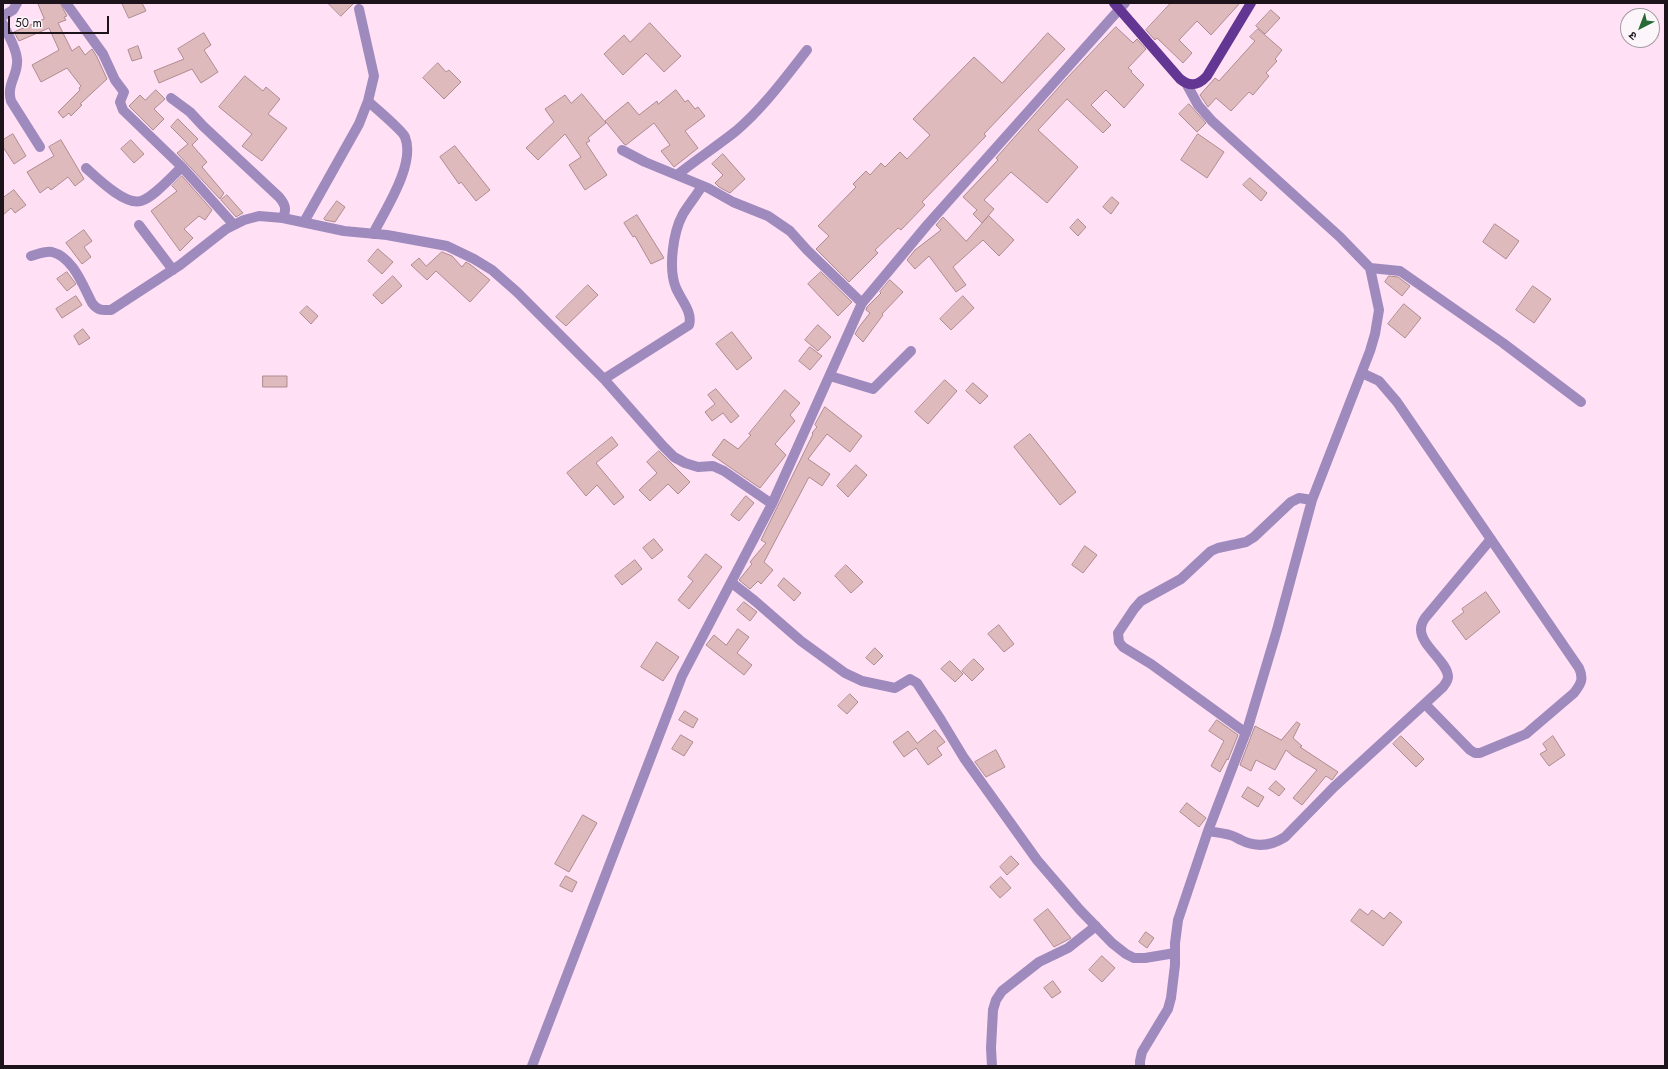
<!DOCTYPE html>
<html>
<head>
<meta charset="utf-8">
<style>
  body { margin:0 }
  #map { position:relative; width:1668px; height:1069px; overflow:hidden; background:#ffe0f5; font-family:Jost,"Noto Sans Devanagari",sans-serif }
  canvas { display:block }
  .frame { position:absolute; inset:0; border:4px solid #1d131a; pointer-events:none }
  .north { position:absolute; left:1620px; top:8px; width:40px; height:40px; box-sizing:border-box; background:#fcf6fa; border:1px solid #a39ba0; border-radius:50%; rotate:222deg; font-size:11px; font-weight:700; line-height:16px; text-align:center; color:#1d131a }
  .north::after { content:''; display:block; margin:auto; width:14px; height:18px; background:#276a35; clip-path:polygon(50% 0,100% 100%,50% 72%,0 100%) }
  .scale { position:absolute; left:8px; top:16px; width:101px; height:18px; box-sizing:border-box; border:2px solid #1d131a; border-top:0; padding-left:5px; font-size:12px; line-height:14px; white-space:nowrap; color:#1d131a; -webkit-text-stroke:3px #fcf6fa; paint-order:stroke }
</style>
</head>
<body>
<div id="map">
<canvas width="1668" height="1069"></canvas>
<div class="frame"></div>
<div class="north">उ</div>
<div class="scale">50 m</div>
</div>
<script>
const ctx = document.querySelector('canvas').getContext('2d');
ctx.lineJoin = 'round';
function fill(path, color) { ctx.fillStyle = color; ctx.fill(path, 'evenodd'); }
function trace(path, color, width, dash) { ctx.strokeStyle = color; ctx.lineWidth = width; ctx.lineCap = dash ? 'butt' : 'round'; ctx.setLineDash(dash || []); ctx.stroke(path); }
const building = new Path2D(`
  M38,3h22l7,13 -3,1 2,3 -8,3 14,28 7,-5 6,9 7,-6 5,8 10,22 -27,25 2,1 -11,11 -2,-3 -6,5 -5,-6 22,-22 -1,-2 2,-2 -14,-18 -26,14 -9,-17 27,-15 -10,-22 -30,13 -5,-9 30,-13z
  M122,3h20l4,8 -17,7z
  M328,3h26l-13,13z
  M1171,3h69l-29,32 -14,-14 -18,19 13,13 -9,10 -26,-25 -2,2 -9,-10z
  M1271,10l9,8 -15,16 -9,-8z
  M650,23l31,33 -17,16 -18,-19 -23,22 -19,-21 20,-19 6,7z
  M1116,27l17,16 4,-4 9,10 -18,19 4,3 -1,1 13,13 -20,23 -18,-18 -15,15 20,20 -8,8 -36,-34 -29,31 40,37 -31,36 -36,-31 -27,28 10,9 -12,14 -9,-9 4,-4 -14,-13 35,-37 -2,-2 8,-9 63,-71z
  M1258,29l24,21 -7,9 2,2 -11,12 3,3 -16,19 -4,-3 -18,19 -15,-13 -8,9 -8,-12 15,-17 4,3 36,-40 -5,-4z
  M204,33l7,12 -7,5 14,22 -17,11 -9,-14 -33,14 -5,-12 30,-12 -6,-10z
  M1048,33l17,16 -81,85 2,2 -64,66 3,3 -24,25 -3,-2 -23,22 3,3 -29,29 -33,-33 13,-13 -11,-10 38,-39 -3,-3 13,-13 4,4 11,-12 4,4 15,-15 7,7 23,-24 -17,-16 61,-62 28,26z
  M138,46l4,12 -10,3 -4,-11z
  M438,63l8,9 3,-2 12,12 -17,17 -21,-21z
  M245,76l18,15 3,-4 14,12 -12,15 19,14 -25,33 -20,-15 10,-12 -33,-27z
  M156,90l9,9 -11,10 10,10 -11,11 -24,-24 11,-11 5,5z
  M676,90l9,12 3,-2 7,9 3,-2 7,9 -20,15 13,17 -24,19 -13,-16 9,-6 -16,-22 -28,22 -2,-1 -19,-23 23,-19 11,13 18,-14 1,3z
  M582,94l24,29 -18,15 2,3 -4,2 21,32 -22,15 -16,-25 12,-8 -16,-23 -27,26 -12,-12 28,-26 -9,-13 20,-14 6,8z
  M1189,104l17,19 -9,9 -18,-18z
  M178,119l20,20 -6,6 15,17 -5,5 22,26 -4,6 -43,-46 11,-9 -17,-17z
  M13,134l13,22 -12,8 -11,-17v-7z
  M1198,134l26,18 -17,26 -26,-18z
  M61,140l23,39 -9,7 -7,-9 -17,13 -3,-3 -8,6 -13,-21 27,-16 -5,-9z
  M131,140l13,14 -10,9 -13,-14z
  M455,146l35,44 -14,11 -15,-19 -2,2 -19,-27z
  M723,154l22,25 -15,14 -11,-6 -4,-4 8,-8 -11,-11z
  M182,176l30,34 -7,10 -6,-4 -15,13 9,9 -13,13 -29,-40 26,-20 -5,-5z
  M1250,178l17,15 -6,8 -18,-16z
  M14,190l12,15 -11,8 -4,-5 -8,7v-17z
  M227,195l16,18 -2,1 -5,3 -15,-17z
  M1112,197l7,6 -8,11 -8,-7z
  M337,201l8,6 -10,15 -10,-2 -1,-1z
  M637,215l27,43 -13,6 -16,-28 -2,1 -9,-14z
  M989,216l25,24 -15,16 -16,-16 -30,27 13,18 -10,7 -27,-36 -14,13 -8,-9 8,-10 26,-20 -5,-5 7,-8 23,24z
  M1078,219l8,8 -8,9 -8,-8z
  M1495,224l24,17 -13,18 -23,-17z
  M84,230l8,11 -8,6 7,10 -9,7 -16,-21z
  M378,249l15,13 -11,12 -14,-13z
  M442,252l10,4 10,11 4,-5 5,3 19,15 -20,22 -34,-31 -9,9 -16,-15 8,-7 7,8z
  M67,272l9,12 -9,7 -10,-12z
  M821,272l31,30 -14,14 -30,-32z
  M393,276l9,10 -20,18 -9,-9z
  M1389,276l9,1 12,9 -8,10 -17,-14z
  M890,280l13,12 -21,22 1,1 -20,27 -8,-8 4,-7 11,-14 -4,-3 1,-3 14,-14 -1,-1z
  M588,285l10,10 -32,31 -10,-9z
  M1533,286l18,13 -17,24 -18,-13z
  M76,296l6,9 -20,13 -6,-9z
  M963,296l11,12 -23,22 -11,-11z
  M1404,304l17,14 -16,20 -17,-14z
  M307,306l11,10 -7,8 -11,-11z
  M818,325l13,12 -13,14 -13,-11z
  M83,329l7,9 -11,7 -5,-9z
  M732,332l20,26 -15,12 -21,-26z
  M810,347l12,9 -12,14 -11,-9z
  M263,376h24v11h-24z
  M945,380l12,11 -29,33 -13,-12z
  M973,383l15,13 -8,8 -14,-13z
  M716,389l23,27 -8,7 -8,-10 -11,8 -7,-9 10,-8 -7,-9z
  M785,390l15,13 -10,12 5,6 -20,23 11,11 -26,33 -48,-33 12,-16 14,10 13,-14 -2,-1z
  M825,407l37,29 -12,16 -23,-18 -19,25 22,15 -8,12 -13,-9 -45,85 9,8 -12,14 -3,-3 -8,8 -11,-9 13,-16 -2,-2 16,-19 -5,-3 52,-106 -1,-1 5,-6 -2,-2z
  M1030,434l46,58 -16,13 -46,-58z
  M612,437l6,8 -22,18 28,34 -10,8 -17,-20 -11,11 -19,-23z
  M659,451l31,31 -12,12 -10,-10 -18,17 -11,-11 18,-17 -10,-11z
  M856,465l11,10 -19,22 -11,-11z
  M746,496l8,7 -15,18 -8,-6z
  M654,539l9,11 -11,9 -9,-11z
  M1085,546l12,9 -14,18 -11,-8z
  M706,554l16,13 -33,42 -11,-9 15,-19 -5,-4z
  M635,560l7,9 -20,16 -7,-9z
  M846,565l17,17 -12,11 -16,-17z
  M784,578l17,15 -7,8 -16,-15z
  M1486,592l14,20 -34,28 -14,-19 12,-9 -2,-3z
  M744,602l13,10 -7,9 -13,-11z
  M999,625l15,19 -10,8 -16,-18z
  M738,629l11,8 -12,16 15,12 -8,10 -38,-30 8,-10 12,10z
  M657,642l22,15 -16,24 -22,-14z
  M875,648l8,8 -9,9 -8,-7z
  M974,659l10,10 -12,12 -10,-10z
  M950,661l13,13 -8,8 -14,-13z
  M850,694l8,8 -11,12 -9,-8z
  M685,711l13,8 -5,9 -14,-8z
  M1217,720l21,15 -10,25 -1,-1 -7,13 -9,-6 13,-25 -15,-10z
  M1297,722l3,2 -7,14 9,8 -2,1 38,25 -6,8 -6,-4 -24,29 -9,-7 24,-28 -24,-14 -7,-6 -11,20 -19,-10 -5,11 -11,-6 15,-39 26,14z
  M935,730l10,12 -8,6 5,7 -14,10 -12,-17 -12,9 -11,-15 15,-11 9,12z
  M681,735l12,7 -9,14 -12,-7z
  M1401,736l23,23 -8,8 -23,-23z
  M1553,736l12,19 -16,11 -9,-12 7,-4 -4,-6z
  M996,750l9,17 -19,10 -11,-15z
  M1276,781l9,8 -6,7 -10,-7z
  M1248,787l16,10 -6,10 -16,-10z
  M1187,803l19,15 -7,9 -19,-15z
  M583,815l14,8 -28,49 -14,-8z
  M1011,856l8,8 -12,11 -7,-8z
  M566,876l11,6 -5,10 -12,-6z
  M1001,877l10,11 -11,10 -10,-11z
  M1048,909l23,29 -17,9 -20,-27z
  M1360,909l8,6 4,-5 12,9 6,-7 12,10 -19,24 -32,-25z
  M1146,932l8,6 -7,10 -8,-6z
  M1102,956l13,12 -13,14 -13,-12z
  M1053,981l8,11 -9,6 -8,-10z`);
const minor = new Path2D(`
  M66,3l37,51 12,26 9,12 -4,10 3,8 59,57 52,58
  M3,16l10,-6 4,-7
  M3,24c5,11 13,23 14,35 2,15 -11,25 -6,42l29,46
  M1186,83l12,22 14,16 128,116 30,31 30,3 103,72 78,59
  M171,98l19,14 13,14 76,71c6,7 8,12 4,21
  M368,101c7,7 34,29 37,36 11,27 -20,73 -32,97
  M622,150l23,12 63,26 25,14 35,14 22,15 17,19 55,53
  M86,168c11,10 39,38 55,33 13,-4 31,-25 41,-34
  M677,175c19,-15 40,-29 59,-44 27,-23 49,-53 71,-81
  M304,222l55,-98 9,-23 6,-25 -15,-67
  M139,225l34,45
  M31,256c7,-2 14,-5 21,-4 21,5 31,34 40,51 6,8 10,7 19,7l69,-45 46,-36 18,-9 15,-4 24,2 61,13 43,4 60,11 27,13 18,11 25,22 87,87 59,67 11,11 11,6 13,4 15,-1 11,5 48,33
  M1362,373l17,8 18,21 182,266c5,11 2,16 -5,25l-48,41 -46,19h-5l-5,-3 -45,-46
  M830,376l43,13 38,-38
  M604,379l85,-54c4,-13 -8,-25 -13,-37 -8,-19 -3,-56 7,-74 6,-10 13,-18 19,-28
  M732,583l23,18 46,40 44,32 17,8 33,7 15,-9 7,4 24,37 23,38 73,102 43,50 32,33 14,11 8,4h11l30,-5
  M1246,733l-95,-69 -28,-17 -4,-5 -1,-9 16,-24 7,-8 40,-22 30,-28 7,-3 28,-6 8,-5 37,-35 8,-4 13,2
  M1208,831c7,1 15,2 22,4 4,1 7,3 11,5 16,8 30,6 44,-3l49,-50 109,-100c2,-3 5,-6 5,-10 0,-15 -28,-32 -27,-48 0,-4 2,-8 4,-11l66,-79
  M532,1066l150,-390 90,-172 90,-201 66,-79 197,-221
  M992,1066l-1,-18 2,-38 3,-10 6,-9 37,-29 29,-14 28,-22
  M1140,1066v-5l2,-9 26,-43 3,-11 4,-33v-22l3,-23 30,-89 40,-104 29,-97 35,-130 58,-149 5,-17 4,-24 -9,-42`);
const major = new Path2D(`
  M1114,3l66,76c10,8 18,7 27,-3l44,-73`);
fill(building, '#dfbabd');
trace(building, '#ae8b8f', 1);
trace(minor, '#9f8abe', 10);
trace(major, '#623692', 10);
</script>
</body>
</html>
